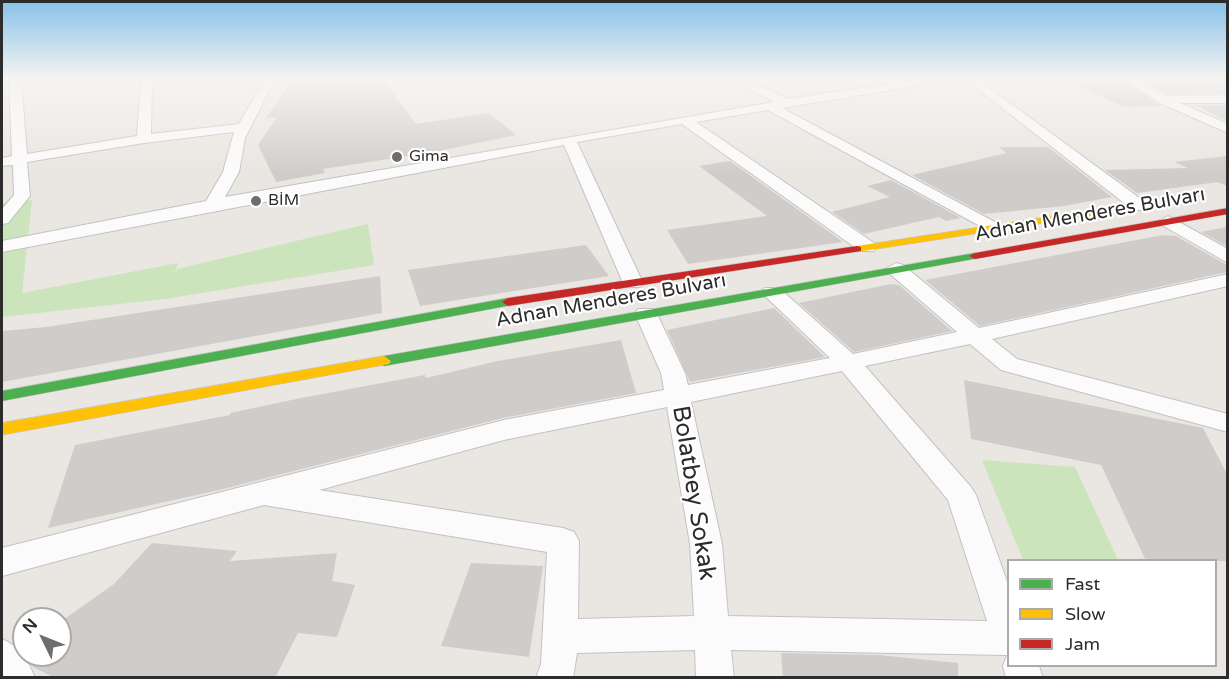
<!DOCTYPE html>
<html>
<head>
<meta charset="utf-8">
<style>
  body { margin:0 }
  #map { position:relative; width:1229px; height:679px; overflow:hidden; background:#eae6e2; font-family:"Varela Round",sans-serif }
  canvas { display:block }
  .frame { position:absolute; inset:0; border:3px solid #2c2c2c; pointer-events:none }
  .legend { position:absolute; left:1007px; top:559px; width:210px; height:108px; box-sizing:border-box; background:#fff; border:2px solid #ababab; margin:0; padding:8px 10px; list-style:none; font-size:18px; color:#2c2c2c }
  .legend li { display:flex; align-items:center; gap:12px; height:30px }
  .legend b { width:30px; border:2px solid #ababab }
  .north { position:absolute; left:12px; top:607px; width:60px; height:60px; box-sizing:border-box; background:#fff; border:2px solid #ababab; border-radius:50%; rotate:313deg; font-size:16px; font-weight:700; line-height:24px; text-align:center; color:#2c2c2c }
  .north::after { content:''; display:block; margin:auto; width:21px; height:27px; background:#6e6d6c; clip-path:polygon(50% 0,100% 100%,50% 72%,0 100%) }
</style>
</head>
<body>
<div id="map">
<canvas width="1229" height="679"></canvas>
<div class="frame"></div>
<ul class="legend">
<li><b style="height:8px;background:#4caf50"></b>Fast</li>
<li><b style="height:8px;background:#ffc107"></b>Slow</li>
<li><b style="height:8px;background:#c62828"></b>Jam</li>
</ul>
<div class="north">N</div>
</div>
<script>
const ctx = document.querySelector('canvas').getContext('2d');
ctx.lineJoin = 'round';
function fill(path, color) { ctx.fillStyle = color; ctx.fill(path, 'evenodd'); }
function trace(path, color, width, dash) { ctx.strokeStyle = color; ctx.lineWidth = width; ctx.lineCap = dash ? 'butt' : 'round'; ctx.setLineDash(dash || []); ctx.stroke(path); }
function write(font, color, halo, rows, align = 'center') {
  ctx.font = font + ' "Varela Round",sans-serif'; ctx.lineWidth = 4.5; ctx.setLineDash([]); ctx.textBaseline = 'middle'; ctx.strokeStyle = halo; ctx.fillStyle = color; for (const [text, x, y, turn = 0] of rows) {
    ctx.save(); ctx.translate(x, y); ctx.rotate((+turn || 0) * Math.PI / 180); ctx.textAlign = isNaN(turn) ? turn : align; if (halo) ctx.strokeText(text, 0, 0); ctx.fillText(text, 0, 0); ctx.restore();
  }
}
const green = new Path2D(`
  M32,200l-10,93 156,-30 -4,14 3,-8 191,-45 6,41 -209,34 -163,18v-114z
  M982,460l93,7 43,93h-95z`);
const building = new Path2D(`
  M293,79h89l34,45 73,-11 27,22 -87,18 -106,16 2,4 -49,9 -18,-37 19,-28 -11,1z
  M1062,79h60l39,27 -37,1z
  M1141,79h86v14l-60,1z
  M1193,105h34v16l-29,-14z
  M998,147h50l64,50 -48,9 -80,8 -72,-39 95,-22z
  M1227,156v30l-9,-4 -81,11 -32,-23 83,-2 -14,-6z
  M730,161l109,78 4,3 -155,22 -21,-34 100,-14 -68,-50z
  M891,180l70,38 -15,3 -7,-4 -75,17 -32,-22 58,-15 -23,-11z
  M1227,227v19l-26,-14z
  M1163,235l13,1 51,29v7l-247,54 -55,-46z
  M586,245l23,31 -189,30 -12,-36z
  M380,276l2,37 -380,69v-51l44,-4z
  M891,284l8,1 53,46 -98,21 -55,-49z
  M774,308l51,49 -135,25 -23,-52z
  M621,340l15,53 -133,25 -284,72 -171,38 27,-83 155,-30v-2l71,-15 124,-23 1,3 72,-17z
  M964,380l239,48 24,46v87h-81l-45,-96 -130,-26z
  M152,543l85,8 -7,10 107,-8 -5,28 23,4 -18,52 -39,-4 -23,45h-220l-22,-11 -8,-12h35v-33l54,-38z
  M471,563l72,3 -14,91 -88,-11z
  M781,653l97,2 80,8v15h-175z`);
const street = new Path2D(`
  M9,79h12l6,75 110,-18 4,-57h11l-1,55 88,-10 26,-45h10l-30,59 -6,34 -14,25 549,-95 -42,-23h13l43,20 133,-20h25l-5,3 -159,26 222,119 -3,4h-12l-221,-121 -72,12 178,121 2,4 -2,4h-14l-178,-127 -105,18 66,141 -3,4h-14l-3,-4 -59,-138 -562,107v-11l204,-40 17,-29 11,-40 -90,11 -117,19 3,34 -22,27 -6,1v-15l12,-14 -1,-30 -11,1v-8l10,-2z
  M430,79h14l-6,3z
  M965,79h12l168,123 2,4 -2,4h-12z
  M1124,79h13l29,17 62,-1v8h-48l48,21v9l-70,-31z
  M1168,216l60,33v14l-66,-38 -3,-4z
  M896,263l7,2 76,63 249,-54v12l-236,53 25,20 211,55v18l-227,-62 -31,-26 -105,22 106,121 5,8 32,89v82h31l4,12h-37l-3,-12 4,-11 -276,-5 3,28h-38l-1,-28 -118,3 -4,25h-37l5,-14 6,-112 -283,-47 -262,71v-28l502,-128 160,-30 -3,-17 -26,-59 3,-5h16l3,5 28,59 3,12 142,-27 -65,-62 -3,-4 3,-4h14l74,66 104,-22 -68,-59 -3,-4zM842,371l106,129 39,121 -259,-5 -6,-72 -31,-142zM667,407l23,137 4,72 -116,3 1,-78 -5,-9 -11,-4 -244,-38 185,-50z
  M2,639c17,7 26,21 33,39h-33z`);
const fast = new Path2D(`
  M975,253l6,3 -2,2 -595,108 -7,-5 7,-5z
  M508,298l4,1 2,3 -2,3 -510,96v-10z`);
const slow = new Path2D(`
  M1105,208l4,1v4l-252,39 -6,-3 6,-3z
  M384,356l7,5 -2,3 -387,71v-12z`);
const jam = new Path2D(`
  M1228,208v6l-253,45 -6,-3 6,-3z
  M857,246l4,1v4l-353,55 -6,-4 6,-4z`);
const markers = [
  [397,157,6,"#6e6d6c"],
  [256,201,6,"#6e6d6c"]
];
const farPoinames = [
  ["Gima",409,157],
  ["BİM",268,201]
];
const streetNames = [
  ["Adnan Menderes Bulvarı",1090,215,-10],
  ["Adnan Menderes Bulvarı",611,301,-10]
];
const nearStreetnames = [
  ["Bolatbey Sokak",693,493,81]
];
fill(green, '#cce4bb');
fill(building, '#cfccc9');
trace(street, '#c3c2c3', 2);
trace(fast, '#c3c2c3', 1);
trace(slow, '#c3c2c3', 1);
trace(jam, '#c3c2c3', 1);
fill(street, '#fcfbfb');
fill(fast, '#4caf50');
fill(slow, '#ffc107');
fill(jam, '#c62828');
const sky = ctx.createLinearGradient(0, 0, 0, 174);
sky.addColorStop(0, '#87c1e9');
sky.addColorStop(0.45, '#f6f4f2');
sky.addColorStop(1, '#f6f4f200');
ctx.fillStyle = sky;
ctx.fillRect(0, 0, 1229, 174);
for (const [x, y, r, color] of markers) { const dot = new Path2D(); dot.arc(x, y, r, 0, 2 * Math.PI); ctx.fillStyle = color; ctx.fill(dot); trace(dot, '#fff', 2); }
write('16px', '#2c2c2c', '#fff', farPoinames, 'left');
write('20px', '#2c2c2c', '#fff', streetNames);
write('24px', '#2c2c2c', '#fff', nearStreetnames);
</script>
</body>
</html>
